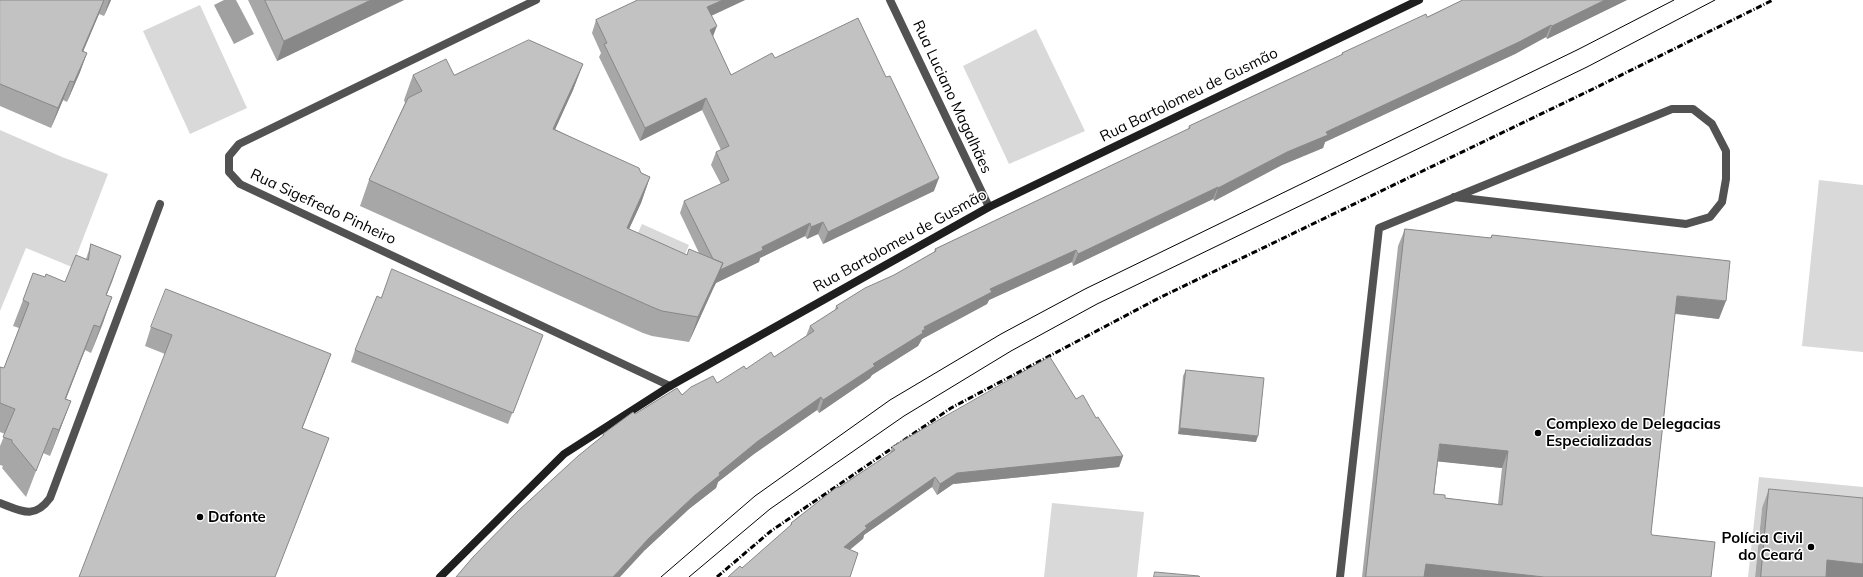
<!DOCTYPE html>
<html>
<head>
<meta charset="utf-8">
<style>
  body { margin:0 }
  canvas { display:block; background:#fff }
</style>
</head>
<body>
<canvas width="1863" height="577"></canvas>
<script>
const ctx = document.querySelector('canvas').getContext('2d');
ctx.lineJoin = 'round';
function fill(path, color) { ctx.fillStyle = color; ctx.fill(path, 'evenodd'); }
function trace(path, color, width, dash) { ctx.strokeStyle = color; ctx.lineWidth = width; ctx.lineCap = dash ? 'butt' : 'round'; ctx.setLineDash(dash || []); ctx.stroke(path); }
function write(font, color, halo, rows, align = 'center') {
  ctx.font = font + ' Mulish,sans-serif'; ctx.lineWidth = 3; ctx.setLineDash([]); ctx.textBaseline = 'middle'; ctx.strokeStyle = halo; ctx.fillStyle = color; for (const [text, x, y, turn = 0] of rows) {
    ctx.save(); ctx.translate(x, y); ctx.rotate((+turn || 0) * Math.PI / 180); ctx.textAlign = isNaN(turn) ? turn : align; if (halo) ctx.strokeText(text, 0, 0); ctx.fillText(text, 0, 0); ctx.restore();
  }
}
const green = new Path2D(`
  M200,5l47,103 -57,26 -47,-103z
  M1036,29l49,102 -76,33 -46,-98z
  M0,130l62,27 46,17 -36,93 -46,-19 -26,63z
  M1819,180l44,5v167l-61,-6z
  M642,224l47,21 -12,28 -48,-21z
  M1759,477l104,10v31l-101,-10 -7,69h-7z
  M1052,503l92,9 -7,65h-93z`);
const water = new Path2D(`
  M224,0h12l18,34 -20,10 -20,-39z`);
const lane = new Path2D(`
  M0,503c21,8 34,17 50,-5l110,-294
  M1340,577l39,-349 293,-119h21l19,15 14,27v28l-4,23 -12,15 -24,7 -232,-27`);
const street = new Path2D(`
  M536,0l-297,144 -10,12v16l11,12 430,202
  M890,0l99,207`);
const secondary = new Path2D(`
  M440,577l124,-123 106,-68 319,-179 430,-207`);
const tram = new Path2D(`
  M661,577l94,-81 135,-96 111,-66 84,-45 494,-240 95,-49
  M689,577l81,-68 134,-93 107,-65 86,-47 490,-237 128,-67`);
const rail = new Path2D(`
  M717,577l54,-46 180,-123 208,-110 438,-211 176,-87`);
const wall = new Path2D(`
  M0,0h111l-7,16 -5,-2 -16,37 4,2 -7,19 -13,30 -4,-2 -12,28 -51,-22z
  M248,0h156l-127,61z
  M638,0h107l-34,16 2,21 18,38 44,-17 159,133 -111,53 -5,-10 -11,5 -2,-3 -45,22 -1,4 -43,21 -3,6 -24,53 -37,-6 -9,-3 -283,-127 9,-26 36,-77 -1,-3 9,-25h41l129,-11 -10,26 -18,39 95,48 -9,26 -12,26 58,26 12,-2 -19,-40 4,-12 37,-17 -10,-19 5,-13 5,-2 -19,-40 -62,31 -41,-84 2,-4 -9,-20 4,-13z
  M1463,0h164l-80,39 -1,-2 -31,17 -190,88 -2,6 -41,17 -68,36 -1,-2 -140,67 -1,-4 -83,38 -2,4 -65,35 -4,7 -46,29 -2,3 -51,35 -2,-3 -63,44 -36,28 -2,6 -27,21 -44,41 -43,-113 1,-3 32,-20 47,-19 35,-12 29,-14 28,-12 32,-21 4,-10 25,-16 1,-4 58,-31 40,-23 1,-3 253,-120 1,-3 152,-71 1,-2 85,-36z
  M1405,229l85,9 2,-3 227,84 -44,-5 -24,219 1,2 59,42h-349l36,-331zM1438,461l64,7 -4,36 -53,-6 -11,-4z
  M91,244l30,12 -15,39 6,2 -21,56 -6,-3 -19,49 5,2 -21,55 -7,-3 -17,44 -24,-29 1,-2 -3,-1v-19l5,-12 -5,-2v-65l4,1 15,-40 -6,-2 10,-26 22,-23 20,5 21,-23z
  M381,298l162,37 -35,89 -157,-62 4,-12z
  M151,327l180,27 -7,19 -22,55 20,29 -157,-103 -20,-8z
  M1186,370l70,72 -78,-8 5,-58z
  M1076,399l20,19 27,38 -4,11 -166,17 -16,11 -5,-8 -68,48 -1,4 -73,-13 1,-3 47,-35 52,-34 2,-7z
  M1769,489l94,88h-108l7,-69z`);
const shadedWall = new Path2D(`
  M104,0l-5,14 -24,57 7,-20z
  M109,0h2l-7,16z
  M371,0h33l-127,61 7,-20z
  M723,0h22l-43,20 5,-13z
  M1605,0h22l-80,39 5,-13z
  M1551,25l-5,12 -31,17 -190,88 -2,6 -41,17 -68,36 4,-13 108,-56z
  M717,26l-5,13 -2,-9z
  M87,53l-7,19 -13,30 7,-20z
  M583,64l-10,26 -29,64 9,-25z
  M70,81l-7,19 -12,28 7,-20z
  M706,98l-4,12 -62,31 5,-13z
  M650,177l-9,26 -23,50 9,-25z
  M939,178l-5,13 -111,53 5,-12z
  M1218,187l-5,12 -140,67 5,-12z
  M823,222l-5,12 -11,5 4,-12z
  M810,223l-5,13 -45,22 -1,4 -43,21 -3,6 -24,53 9,-25 25,-54 39,-16z
  M1076,250l-4,12 -83,38 -2,4 -65,35 -4,7 -46,29 -2,3 -51,35 4,-13 50,-36 49,-33 2,-4 66,-38z
  M121,256l-9,26 -16,39z
  M1677,296l49,5 -7,18 -48,-6z
  M112,297l-9,26 -12,30 9,-26z
  M94,325l-9,25 -29,74 9,-25z
  M331,354l-7,19 -29,74 7,-19z
  M821,397l-4,13 -63,44 -36,28 -2,6 -27,21 -44,41 -25,27h-7l36,-39 70,-65 39,-32z
  M71,401l-10,26 -11,29 9,-26z
  M1180,428l78,8 -2,6 -78,-8z
  M329,438l-7,19 -47,120z
  M1440,444l68,7 -6,17 -69,-7z
  M1123,456l-4,11 -166,17 -16,11 3,-11 17,-11z
  M935,477l-3,10 -68,48 -1,4 -23,19 4,-11 21,-21z
  M1827,560l36,4v13h-42z
  M1426,564l118,13h-123z`);
const building = new Path2D(`
  M0,0h104l-22,51 5,2 -13,29 -4,-1 -12,27 -58,-24z
  M265,0h106l-87,41z
  M638,0h85l-16,7 10,19 -7,4 21,45 41,-22 3,5 83,-40 28,59 4,-1 49,102 -111,54 -5,-10 -12,5 -1,-4 -48,24 1,3 -43,20 3,-7 -10,-4 -29,-58 45,-21 -13,-28 13,-6 -23,-48 -61,30 -41,-84 3,-1 -11,-23z
  M1463,0h142l-53,26 -1,-1 -32,17 -193,90 2,3 -41,17 -69,36v-1l-140,67 -2,-4 -86,39 2,3 -68,35 1,2 -3,2 1,2 -50,31 2,2 -52,34 -2,-3 -63,44 -39,32 1,2 -26,21 -45,42 -36,39h-157l17,-20 45,-46 60,-55 26,-21 -1,-1 30,-22 2,2 42,-26 5,7 9,-8 22,-11 4,7 27,-17 2,3 25,-17 3,5 40,-26 -4,-5 28,-18 -2,-2 29,-18 29,-13 42,-24 -1,-2 255,-121 -1,-2 154,-72 -1,-1 84,-39 1,3z
  M529,40l54,24 -30,65 86,39 2,5 9,4 -23,51 60,27 2,-6 34,14 -25,54 -36,-6 -10,-4 -283,-127 39,-82 14,-7 -9,-16 33,-16 8,16z
  M1405,229l86,9 1,-3 238,26 -4,40 -49,-5 -26,237 1,2 63,7 -4,35h-167l-118,-13 -2,13h-58zM1440,444l68,7 -6,54 -57,-7v-3l-11,-1z
  M91,244l30,12 -15,39 6,2 -12,30 -6,-2 -29,74 6,2 -12,29 -6,-2 -17,43 -24,-29v-2l-9,-3 12,-28 -15,-6v-36l4,1 25,-65 -6,-3 10,-27 12,4 1,-3 19,8 11,-27 12,5z
  M392,269l151,66 -30,78 -158,-63 22,-54 4,2z
  M166,289l165,65 -29,74 27,10 -54,139h-196l93,-242 -21,-8z
  M1050,357l26,42 7,-4 13,23 2,-1 25,39 -166,17 -17,11 -5,-7 -70,49 2,2 -23,19 14,6 -8,24h-122l12,-11 2,2 50,-44 -1,-1 46,-36 1,1 57,-38 -3,-3z
  M1186,370l78,8 -6,58 -78,-8z
  M1769,489l94,9v66l-36,-4 -1,17h-65z
  M1155,572l44,4 1,1h-46z`);
const markers = [
  [1538,433,4,"#000"],
  [200,517,4,"#000"],
  [1811,547,4,"#000"]
];
const streetNames = [
  ["Rua Bartolomeu de Gusmão",1189,95,-26],
  ["Rua Luciano Magalhães",952,97,65],
  ["Rua Sigefredo Pinheiro",323,207,25],
  ["Rua Bartolomeu de Gusmão",900,241,-29]
];
const poiNames = [
  ["Complexo de Delegacias",1546,424],
  ["Especializadas",1546,441],
  ["Dafonte",208,517],
  ["Polícia Civil",1803,538,"right"],
  ["do Ceará",1803,555,"right"]
];
fill(green, '#d9d9d9');
fill(water, '#a0a0a0');
trace(lane, '#525252', 8);
trace(street, '#525252', 8);
trace(secondary, '#1f1f1f', 8);
trace(tram, '#000', 1);
trace(rail, '#000', 3, [6, 2, 1, 2]);
fill(wall, '#a7a7a7');
fill(shadedWall, '#888');
fill(building, '#c2c2c2');
trace(building, '#888', 1);
for (const [x, y, r, color] of markers) { const dot = new Path2D(); dot.arc(x, y, r, 0, 2 * Math.PI); ctx.fillStyle = color; ctx.fill(dot); trace(dot, '#fff', 1.5); }
write('15px', '#000', '#fff', streetNames);
write('bold 15px', '#000', '#fff', poiNames, 'left');
</script>
</body>
</html>
